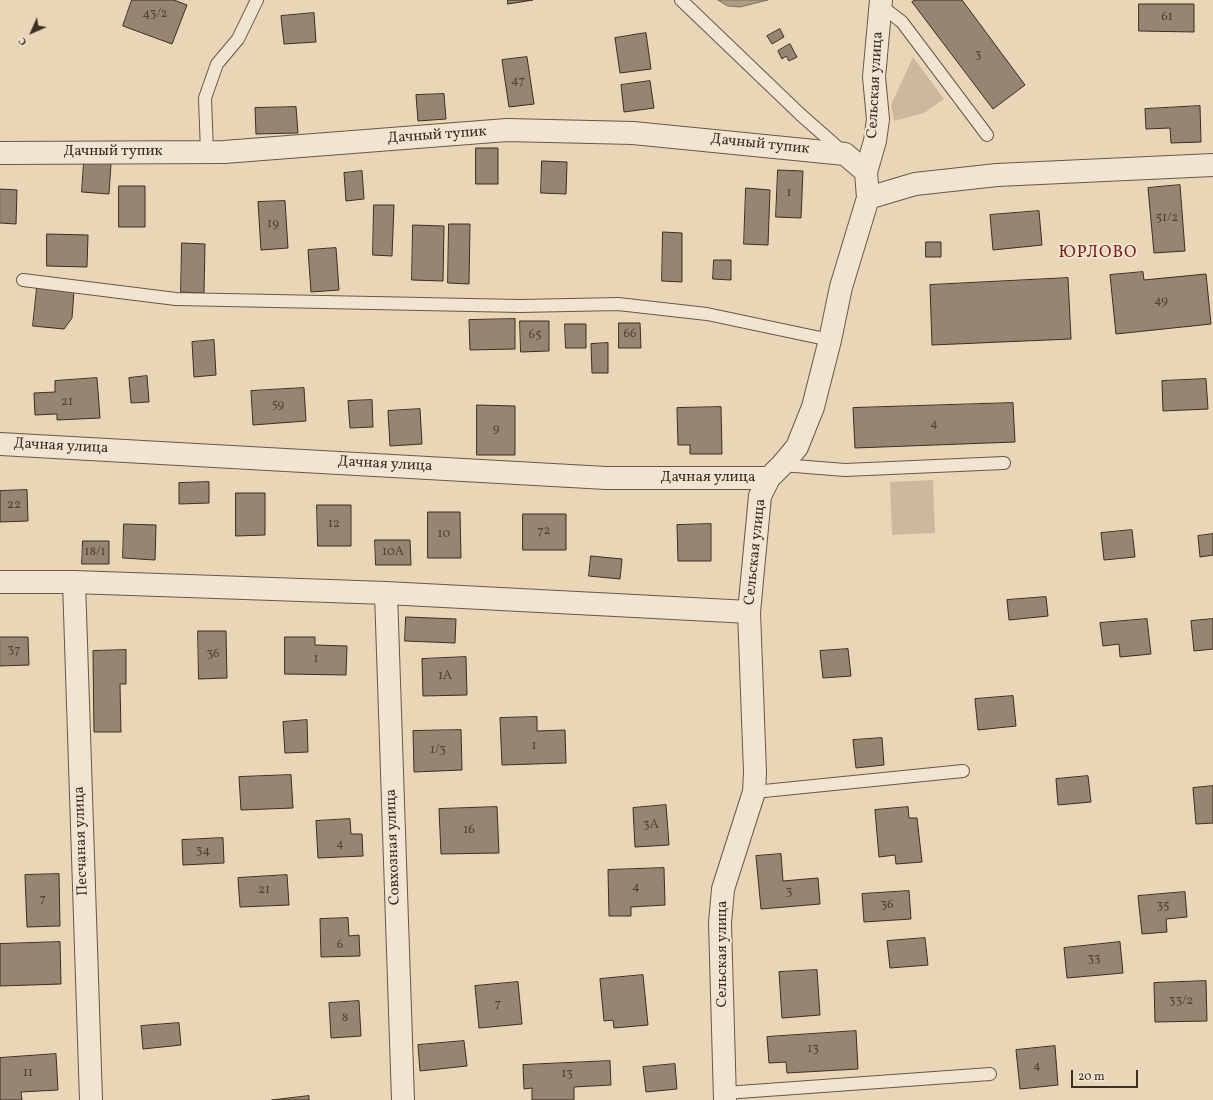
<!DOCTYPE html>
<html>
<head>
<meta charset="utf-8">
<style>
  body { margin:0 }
  #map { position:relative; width:1213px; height:1100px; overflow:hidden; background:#e9d6b6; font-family:Vollkorn,serif }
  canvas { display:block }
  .north { position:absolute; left:12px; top:12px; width:40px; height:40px; -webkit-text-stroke:3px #f1e4d0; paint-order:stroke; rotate:225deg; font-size:11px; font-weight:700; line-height:16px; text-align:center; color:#3c2d25 }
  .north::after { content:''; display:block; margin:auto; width:14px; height:18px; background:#3c2d25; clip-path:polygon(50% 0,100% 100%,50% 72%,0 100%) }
  .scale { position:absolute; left:1071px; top:1070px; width:67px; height:18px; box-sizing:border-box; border:2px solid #3c2d25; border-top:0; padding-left:5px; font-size:12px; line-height:14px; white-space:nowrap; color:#3c2d25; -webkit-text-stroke:3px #f1e4d0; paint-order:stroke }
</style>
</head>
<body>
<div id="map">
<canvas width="1213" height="1100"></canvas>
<div class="north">С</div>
<div class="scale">20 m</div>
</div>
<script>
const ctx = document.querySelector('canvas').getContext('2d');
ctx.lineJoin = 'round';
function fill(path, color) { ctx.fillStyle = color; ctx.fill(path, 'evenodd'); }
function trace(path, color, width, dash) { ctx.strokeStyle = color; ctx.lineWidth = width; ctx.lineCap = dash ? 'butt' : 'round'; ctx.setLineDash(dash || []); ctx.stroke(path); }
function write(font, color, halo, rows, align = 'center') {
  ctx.font = font + ' Vollkorn,serif'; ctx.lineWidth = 4; ctx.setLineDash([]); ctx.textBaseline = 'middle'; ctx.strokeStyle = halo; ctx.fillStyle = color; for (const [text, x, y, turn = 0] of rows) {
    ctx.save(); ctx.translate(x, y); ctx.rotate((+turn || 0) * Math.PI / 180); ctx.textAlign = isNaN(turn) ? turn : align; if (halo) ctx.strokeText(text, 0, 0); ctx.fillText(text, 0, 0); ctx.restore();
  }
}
const green = new Path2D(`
  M913,57l31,42 -20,14 -30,8 -3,-16z
  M933,480l2,53 -43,2 -2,-53z`);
const water = new Path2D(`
  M718,0h50l-28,7 -12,-1z`);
const building = new Path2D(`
  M132,0h42l13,5 -15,39 -49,-18z
  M508,0h25l-25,4z
  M916,0h46l63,85 -32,24 -81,-107z
  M1139,4h55v28l-55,-1z
  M314,13l2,29 -32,2 -3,-28z
  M780,29l4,8 -12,7 -5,-8z
  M646,33l5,36 -31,4 -5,-35z
  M790,44l7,13 -8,4 -3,-5 -4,3 -4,-8z
  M527,57l7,47 -25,3 -7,-47z
  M650,81l4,27 -30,4 -3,-27z
  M444,94l2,25 -28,2 -2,-26z
  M1200,106l1,36 -30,1 -1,-15 -24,1 -1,-20z
  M296,107l2,26 -42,1 -1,-26z
  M476,148h22v36h-22z
  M542,161l25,1 -1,32 -25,-1z
  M84,162l27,1 -2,31 -27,-2z
  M778,170l25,1 -2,47 -25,-1z
  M362,171l2,28 -18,2 -2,-28z
  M1180,185l5,66 -31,2 -6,-65z
  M119,186h26v41h-26z
  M746,188l24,2 -2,55 -24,-1z
  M0,189l17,1 -1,34 -16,-1z
  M285,201l3,47 -27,2 -3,-48z
  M374,205h20l-2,51 -19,-1z
  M1039,211l3,34 -49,5 -3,-35z
  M449,224h21l-1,60 -21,-1z
  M413,225l31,1 -1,55 -31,-1z
  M663,232l19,1v49l-20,-1z
  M47,234l41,1 -1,32 -40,-1z
  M926,242h15v15h-15z
  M182,243l23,1 -1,49 -23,-1z
  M336,248l3,42 -28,2 -3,-42z
  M714,260h17v20l-18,-1z
  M1143,272l1,8 62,-6 5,50 -95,10 -6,-59z
  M1068,278l3,61 -139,6 -2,-60z
  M37,288l37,3 -2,27 -8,11 -31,-3z
  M515,319v30l-45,1 -1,-30z
  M520,321h29v30l-28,1z
  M619,323h21l1,25h-22z
  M565,324h21v24h-20z
  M214,340l2,35 -22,2 -2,-35z
  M608,343v30h-16l-1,-29z
  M147,376l2,26 -18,1 -2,-25z
  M97,378l3,40 -43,2v-6l-22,1 -1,-22 21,-1v-11z
  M1206,379l2,30 -45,2 -1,-30z
  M304,388l2,33 -53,4 -2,-34z
  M372,400l1,27 -23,1 -2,-27z
  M1013,403l2,39 -160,6 -2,-40z
  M477,405l38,1v49h-38z
  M721,407l1,47h-32v-9h-12l-1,-37z
  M420,409l2,35 -32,2 -2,-35z
  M209,482v21l-30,1v-21z
  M27,490l1,31 -28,1v-31z
  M236,493h29v42l-29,1z
  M317,505h34v41h-33z
  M428,512h32l1,46h-33z
  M523,514h43v36h-43z
  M124,524l32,1 -1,35 -32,-2z
  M711,524v37h-33l-1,-36z
  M1132,530l3,27 -31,3 -3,-27z
  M1213,534v21l-13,2 -2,-21z
  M375,540h35l1,25h-35z
  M83,541h26v23h-27z
  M591,556l31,3 -2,20 -31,-3z
  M1046,597l2,19 -39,4 -2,-20z
  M406,617l50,2 -1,24 -50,-2z
  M1147,619l4,35 -31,3 -1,-13 -16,2 -3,-23z
  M1213,619v30l-19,2 -3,-30z
  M198,631h28l1,47 -28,1z
  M0,637h28l1,28 -29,1z
  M285,637h30v8l32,1 -1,29 -61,-1z
  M848,649l3,27 -28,2 -3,-27z
  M126,650v34h-6l1,48h-27l-1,-81z
  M466,657l1,38 -44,1 -1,-37z
  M1013,696l3,30 -38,4 -3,-31z
  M537,717v14l28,-1 1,33 -64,2 -2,-47z
  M307,720l1,32 -23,1 -2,-31z
  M461,730l1,40 -48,2 -1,-41z
  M882,738l2,27 -28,3 -3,-28z
  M291,775l2,33 -52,2 -2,-33z
  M1088,776l3,26 -33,3 -2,-26z
  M1213,786v37l-17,1 -3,-36z
  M666,805l3,40 -34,2 -2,-39z
  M497,807l2,46 -58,1 -2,-45z
  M908,807l1,11h8l5,44 -26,2 -1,-9 -16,2 -4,-47z
  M350,819l1,15h11l1,22 -45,2 -2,-37z
  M223,838l1,25 -41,2 -1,-25z
  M781,854l2,27 35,-3 2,26 -59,5 -5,-53z
  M664,868l1,37 -34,2v9h-22l-1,-46z
  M59,874l1,52 -33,1 -2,-52z
  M287,875l2,30 -49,2 -2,-29z
  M909,891l2,28 -47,3 -2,-28z
  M1185,892l2,25 -21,2 1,13 -25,2 -4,-38z
  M348,918l1,18 10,-1 1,21 -39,1 -1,-38z
  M925,938l3,27 -38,3 -3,-27z
  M60,942l1,42 -61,2v-42z
  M1120,942l3,31 -56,5 -3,-30z
  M817,970l3,45 -38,3 -3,-46z
  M643,975l5,50 -34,3 -1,-8 -9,1 -4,-42z
  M1206,981l1,40 -52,1 -1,-39z
  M518,982l4,42 -43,4 -4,-42z
  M359,1001l2,35 -30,2 -2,-35z
  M179,1023l2,22 -38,4 -2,-23z
  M856,1031l2,38 -71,4 -1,-11 -17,1 -2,-26z
  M464,1041l3,25 -47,5 -2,-26z
  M1055,1046l3,39 -38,4 -4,-39z
  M56,1054l2,36 -37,2 1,8h-22v-42z
  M610,1061l1,24 -37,2v13h-42v-12l-8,1 -1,-24z
  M675,1064l2,25 -31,3 -3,-25z
  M309,1096v4h-37z`);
const service = new Path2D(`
  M681,0l120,115 42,37
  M880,5l22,17 85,113
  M207,152l-2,-54 12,-34 21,-25 19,-39
  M23,280l153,19 344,7 98,-2 89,10 123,26
  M782,465l63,5 159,-7
  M754,792l209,-21
  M725,1093l265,-19`);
const minor = new Path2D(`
  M0,153l224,-1 283,-22 126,3 212,21 21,18
  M868,198l47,-14 82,-9 216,-10
  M0,444l606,34h163
  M0,582h74l312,11 363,19
  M74,582l17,518
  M386,593l17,507
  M725,1100l-5,-177 3,-34 31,-97 1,-20 -6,-160 11,-116 9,-18 13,-13 15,-18 16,-40 17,-67 11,-53 27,-89 -2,-26 9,-31 3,-22 -4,-42 7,-77`);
const numberNames = [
  ["43/2",155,15],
  ["61",1167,18],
  ["3",978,56],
  ["47",518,82],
  ["1",789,194],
  ["51/2",1167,219],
  ["19",273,225],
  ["49",1161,302],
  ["66",630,335],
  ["65",535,336],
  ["21",67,403],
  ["59",278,406],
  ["4",934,425],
  ["9",496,430],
  ["22",14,506],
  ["12",334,525],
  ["72",544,532],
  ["10",444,535],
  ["18/1",95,553],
  ["10А",393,553],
  ["37",14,651],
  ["36",213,655],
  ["1",316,660],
  ["1А",445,677],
  ["1",534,747],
  ["1/3",438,751],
  ["3А",651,826],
  ["16",469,831],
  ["4",340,845],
  ["34",203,852],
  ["4",636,888],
  ["21",264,891],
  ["3",789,893],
  ["7",43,900],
  ["36",887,906],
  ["35",1163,907],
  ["6",340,946],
  ["33",1094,960],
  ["33/2",1181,1002],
  ["7",498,1005],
  ["8",345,1019],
  ["13",813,1050],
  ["4",1037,1067],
  ["11",28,1074],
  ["13",567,1075]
];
const streetNames = [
  ["Сельская улица",876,85,-87],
  ["Дачный тупик",437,136,-4],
  ["Дачный тупик",760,145,6],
  ["Дачный тупик",113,152],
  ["Дачная улица",61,447,3],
  ["Дачная улица",385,465,3],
  ["Дачная улица",708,478],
  ["Сельская улица",756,552,-84],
  ["Песчаная улица",82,841,-92],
  ["Совхозная улица",394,847,-92],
  ["Сельская улица",723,954,-90]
];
const quarterNames = [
  ["ЮРЛОВО",1098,254]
];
fill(green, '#ccb99d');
fill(water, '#ae9d85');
trace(water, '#80705f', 1);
fill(building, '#968570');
trace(building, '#3c2d25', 1);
trace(service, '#675749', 14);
trace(minor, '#675749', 24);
trace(service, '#f1e4d0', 12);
trace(minor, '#f1e4d0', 22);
write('13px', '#524338', null, numberNames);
write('15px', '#3c2d25', '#f1e4d0', streetNames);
ctx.letterSpacing = '1px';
write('17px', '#7a1f14', '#f1e4d0', quarterNames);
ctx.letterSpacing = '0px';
</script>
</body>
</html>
